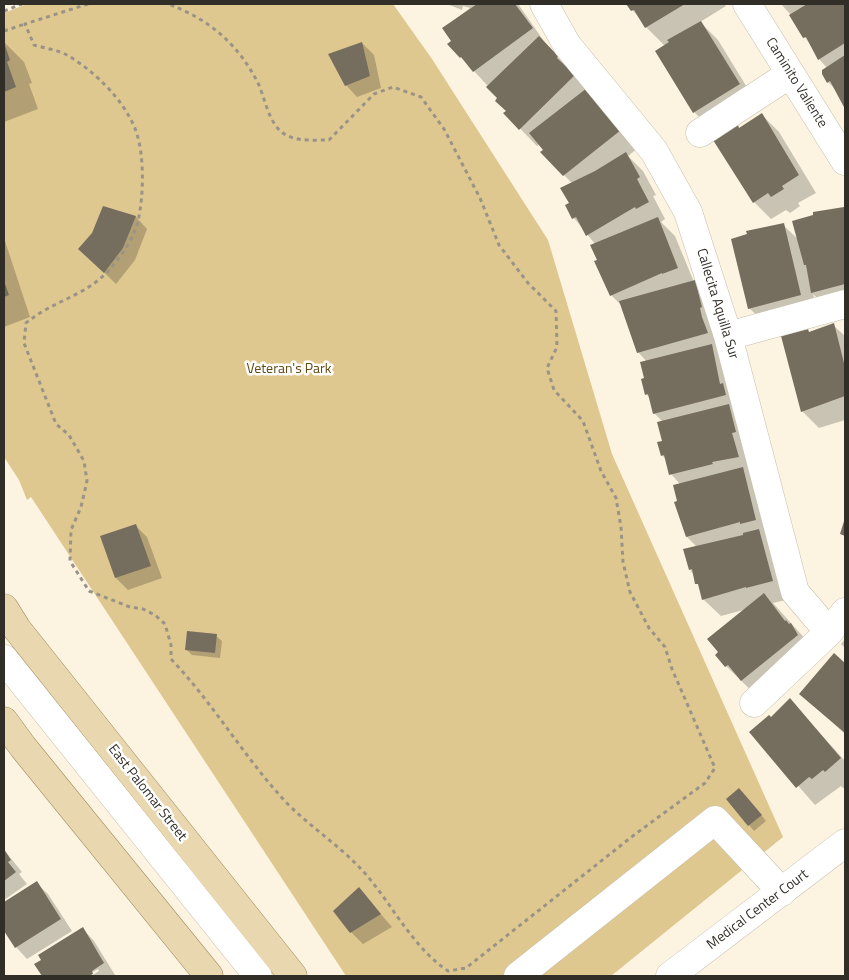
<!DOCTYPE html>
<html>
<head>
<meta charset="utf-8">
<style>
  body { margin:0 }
  #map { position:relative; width:849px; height:980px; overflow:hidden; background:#fcf4e1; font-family:"Titillium Web",sans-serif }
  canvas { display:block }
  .frame { position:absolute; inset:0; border:5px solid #312e27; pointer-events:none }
</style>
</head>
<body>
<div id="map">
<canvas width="849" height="980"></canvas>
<div class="frame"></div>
</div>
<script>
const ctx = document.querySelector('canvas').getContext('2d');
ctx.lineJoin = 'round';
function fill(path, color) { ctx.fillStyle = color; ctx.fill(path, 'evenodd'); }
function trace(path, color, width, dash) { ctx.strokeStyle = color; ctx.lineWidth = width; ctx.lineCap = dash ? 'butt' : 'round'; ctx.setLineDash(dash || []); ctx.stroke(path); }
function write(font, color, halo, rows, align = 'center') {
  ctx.font = font + ' "Titillium Web",sans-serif'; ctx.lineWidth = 5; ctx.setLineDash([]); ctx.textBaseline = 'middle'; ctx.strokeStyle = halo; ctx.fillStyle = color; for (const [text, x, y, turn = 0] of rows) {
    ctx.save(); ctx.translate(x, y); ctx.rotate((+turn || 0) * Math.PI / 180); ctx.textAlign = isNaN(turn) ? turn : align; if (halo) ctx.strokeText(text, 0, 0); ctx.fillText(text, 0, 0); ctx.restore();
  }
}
const green = new Path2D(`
  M27,4h366l39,55 116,181 64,214 171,383 -172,139h-265l-315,-479 -4,3 -8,-20 -15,-23v-444z`);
const shadow = new Path2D(`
  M447,4h71l30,43 27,27 63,74 -10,8 15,15 13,24 -3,1 12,23 -4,3 14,14 19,46 18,17 43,175 -5,2 10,10 13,51 -6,2 9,9 14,51 -17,4 35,39 -49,56 -33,-32 21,-57 -26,7 -18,-17 -3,-11 -10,-19 7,-22 -10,-10 -8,-35 1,-18 -9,-10 -4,-14 -5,-5 1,-33 -9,-9 -3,-14 -5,-5 1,-32 -9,-10 -15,-45 -12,-12 -13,-34 -3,-17 -21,-26 -8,-13 4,-2 2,-20 -31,-31 3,-2 -4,-6 -3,2 -32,-33 2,-2 -8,-13 -38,-41 -17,-29 26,-20 -7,-2 -1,4z
  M628,4h96l2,2 -26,16 18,18 38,62 -44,27 -18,-17 -29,-66 -19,-19z
  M781,4h64v102l-9,-16 -8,-8 -1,-14 -8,-9 -28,-44z
  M4,42l20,20 8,21 -3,1 9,25 -34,13z
  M362,43l12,12 7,33 -24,9 -11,-12z
  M762,115l17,17 37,61 -18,10 2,3 -10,7 -4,-3 -15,9 -17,-17 -17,-76 3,3z
  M104,208l32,9 11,12 -12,31 -19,24 -36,-35 13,-16z
  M844,208l1,97 -16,4 -16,-15 5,18 -51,13 -18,-17 34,-83 16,15z
  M4,238l26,79 -26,10z
  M833,325l12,11v84l-26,8 -17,-17 5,-81 3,3z
  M135,525l12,12 15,41 -34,12 -12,-12 -15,-41z
  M216,636l6,5 -2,17 -28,-3 -6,-6z
  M845,639v9l-4,-4z
  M834,655l11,9v70l-44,-40z
  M790,700l55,61v26l-2,1 -2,-2 -26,19 -64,-73 20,-14z
  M745,795l21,26 -12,10 -5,-6z
  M4,850l18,22 -3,2 8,10 -23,16z
  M36,883l12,11 24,37 -45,28 -11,-12 -12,-18v-5l3,-2 -3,-5v-14z
  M359,889l33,38 -29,17 -12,-12z
  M83,929l11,12 21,34 -24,1 8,-5 -1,-2 -12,7h-43l-7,-11z`);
const building = new Path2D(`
  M477,4h38l18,24 -60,44 -12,-15 -1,1 -13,-14 4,-3 -9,-13z
  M626,4h59l-40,24 -11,-18 -3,1z
  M807,4h38v39l-27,17 -12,-23 -3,1 -14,-23z
  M701,21l39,63 -47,29 -38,-62 14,-9 -2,-2z
  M539,36l19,20 -1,2 18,17 -56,55 -16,-17 3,-2 -11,-10 2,-3 -11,-11z
  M362,42l8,34 -25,10 -17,-32z
  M4,43l6,17 -3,2 9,25 -12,5z
  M845,55v54l-15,-28 -3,2 -5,-9v-4z
  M587,88l34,42 -58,46 -23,-24 3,-2 -14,-17z
  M762,113l37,62 -17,11 2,3 -13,8 -3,-4 -15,10 -40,-63 25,-15 1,3z
  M626,152l14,25 -3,2 12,23 -13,7 -1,-2 -49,29 -10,-19 -4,2 -7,-14 4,-2 -9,-15 35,-17z
  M103,206l33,10 -13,32 -19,25 -26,-24 14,-16z
  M844,207l1,77 -34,9 -5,-28h-2l-12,-44 21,-6v-3z
  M658,217l20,51 -16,6v-1l-52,23 -16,-35 3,-1 -7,-15z
  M784,223l17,72 -53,14 -17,-70 16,-5 -1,-3z
  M695,280l7,27 -2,1 2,9 6,16 -71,20 -18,-52z
  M4,281l5,14 -5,2z
  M834,323l11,44v29l-44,16 -20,-76 27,-7 1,3z
  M712,344l8,40 3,-1 3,12 -73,19 -5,-20 -3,1 -4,-16 3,-1 -4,-16z
  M729,404l7,28 -4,1 7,24 -27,5 1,2 -44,11 -5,-20 -3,1 -4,-14 5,-1 -5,-19z
  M743,467l13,53 -16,4v-2l-54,15 -12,-35 3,-1 -4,-16z
  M845,518v18l-5,-2z
  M136,524l15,42 -36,12 -15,-42z
  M759,529l14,52 -27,7v-1l-44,13 -4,-16h-3l-3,-15 -3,1 -6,-21 60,-14v-2z
  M764,593l21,28 1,-1 3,4 2,-1 7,12 -57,46 -13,-16 -3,2 -10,-12 3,-3 -11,-13z
  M187,631l30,3 -2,19 -30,-3z
  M834,653l11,10v70l-46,-39z
  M790,698l51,60 -16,14 -2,-2 -11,9 -3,-2 -13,11 -47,-56 20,-17 2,2z
  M739,788l23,27 -14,11 -22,-27z
  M4,849l7,11 -3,2 8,10 -12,9z
  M37,881l24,38 -46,29 -11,-17v-29z
  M359,887l22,27 -31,19 -17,-22z
  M83,927l21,36 -12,8 1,3 -4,2h-47l-8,-12 7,-4 -3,-5z`);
const path = new Path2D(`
  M88,4l-63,20 9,21c10,3 24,5 33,10 27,16 54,42 67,71 11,25 10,69 4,95 -4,17 -17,36 -29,49 -23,26 -57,31 -83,53l-2,20 32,81 13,11 15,26 3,20 -6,26 -10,23 -1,31 19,30 41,16 13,2 12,6 10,9 6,21v14c41,43 72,96 112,140 24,26 55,45 79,71 30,33 49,76 86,101l18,-3 168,-133 71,-52 10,-15 -43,-99 -7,-22 -16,-19 -19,-36 -7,-30 -2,-35 -5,-29 -15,-27 -18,-50 -29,-31 -7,-22 10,-21 -1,-36 -28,-28 -29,-38 -19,-47 -36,-69 -23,-32 -28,-10 -19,7 -45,46c-18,0 -41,3 -53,-14 -9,-12 -12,-30 -18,-43 -20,-39 -49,-64 -90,-79
  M4,11l18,-7
  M4,31l21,-7`);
const minor = new Path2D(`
  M544,4l23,41 87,106 34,61 40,124 67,256 34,40
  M747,4l98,157
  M700,133l90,-59
  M728,336l117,-32
  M4,659l254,317
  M754,703l75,-71 16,-20
  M518,976l197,-156 67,72
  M670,976l175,-133`);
const major = new Path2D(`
  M4,608l13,21 276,347
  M4,721l19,26 186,229`);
const streetNames = [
  ["Caminito Valiente",796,83,58],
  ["Callecita Aquilla Sur",717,304,73],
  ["East Palomar Street",147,793,52],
  ["Medical Center Court",758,910,-37]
];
const parkNames = [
  ["Veteran's Park",289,370]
];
fill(green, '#dfc790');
fill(shadow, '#0003');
fill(building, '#756e5e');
trace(minor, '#c7bfad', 29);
trace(major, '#9f8b5e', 29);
trace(path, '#9a9487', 3, [4, 4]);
trace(minor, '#fff', 28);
trace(major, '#e9d7b0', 28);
write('14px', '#312e27', '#fff', streetNames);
write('14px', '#604b14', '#fff', parkNames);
</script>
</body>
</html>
